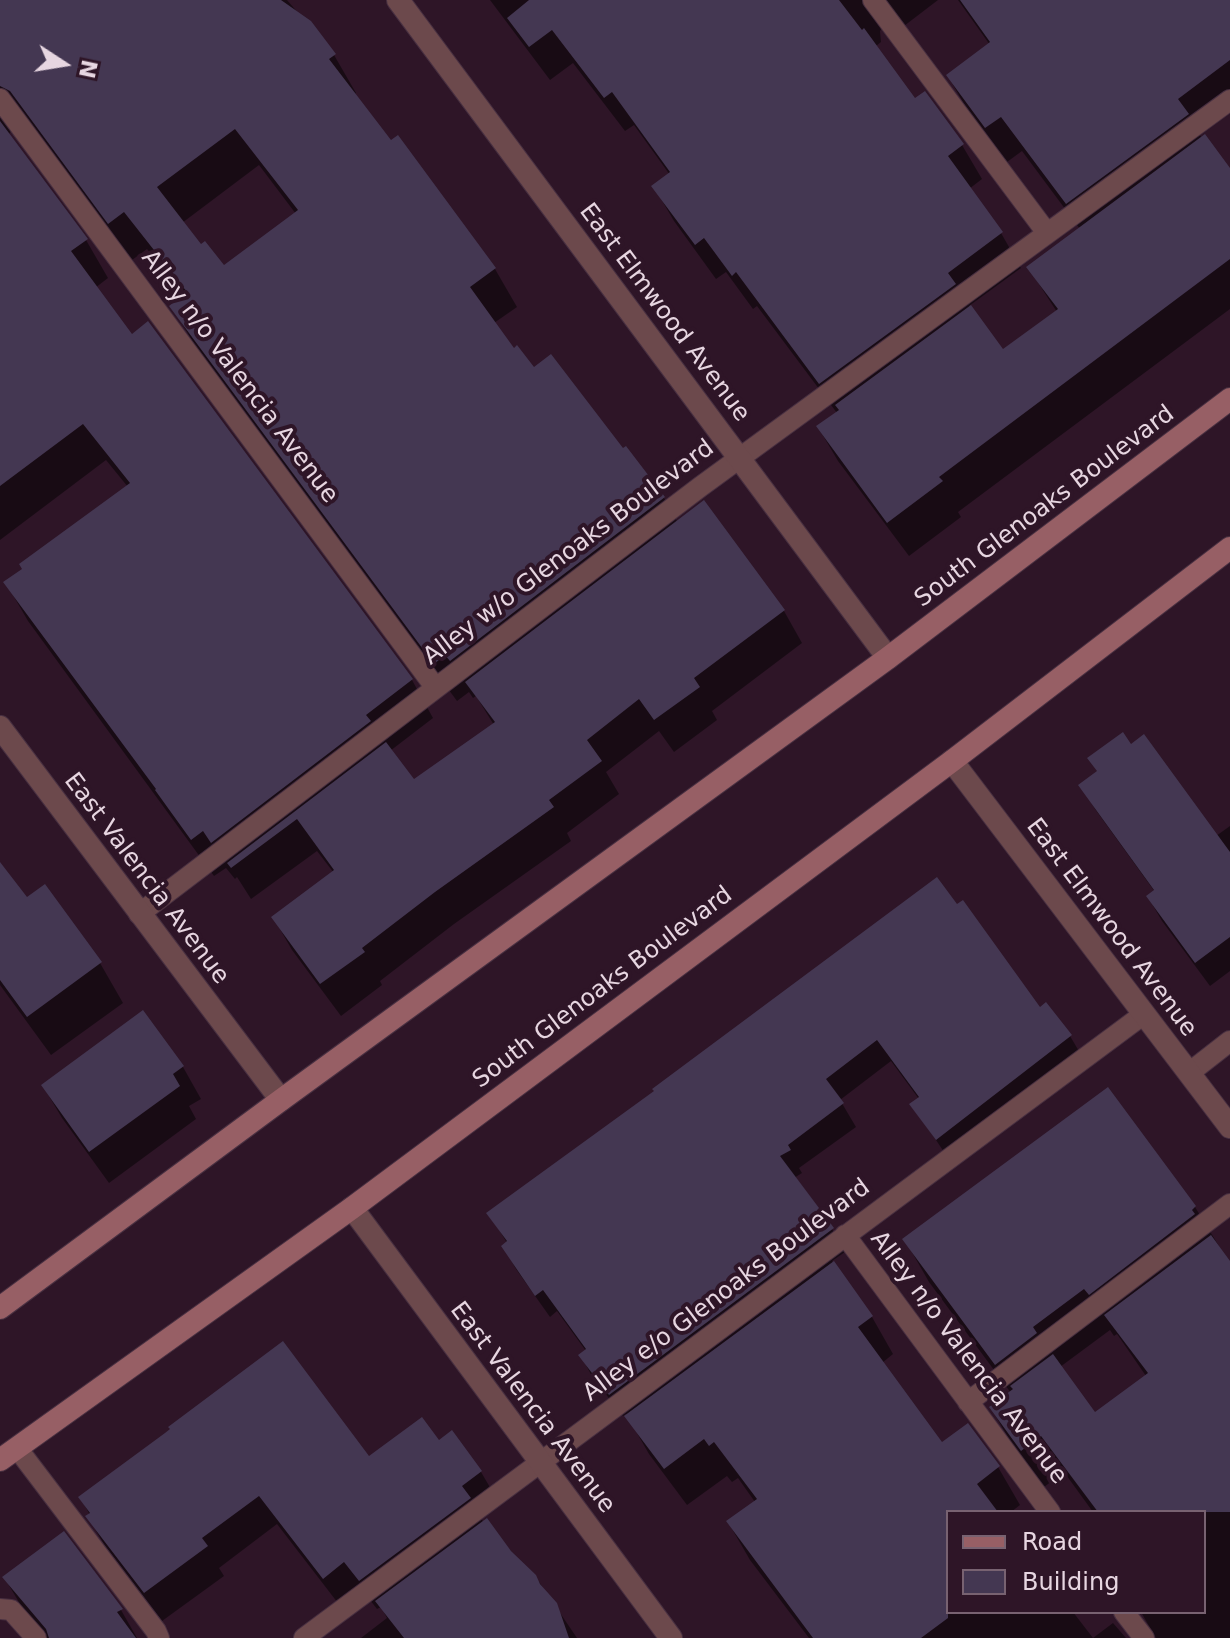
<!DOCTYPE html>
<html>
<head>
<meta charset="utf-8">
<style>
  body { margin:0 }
  #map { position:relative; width:1230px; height:1638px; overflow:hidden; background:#2e1527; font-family:"DejaVu Sans",sans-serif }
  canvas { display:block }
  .legend { position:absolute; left:946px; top:1510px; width:260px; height:104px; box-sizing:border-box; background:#2e1527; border:2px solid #786271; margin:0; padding:10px 14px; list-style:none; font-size:24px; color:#e7d6e1 }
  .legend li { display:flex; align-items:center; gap:16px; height:40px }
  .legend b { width:40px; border:2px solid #786271 }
  .north { position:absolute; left:24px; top:24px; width:80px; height:80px; -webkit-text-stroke:6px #2e1527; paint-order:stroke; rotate:102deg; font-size:22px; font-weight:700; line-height:32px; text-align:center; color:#e7d6e1 }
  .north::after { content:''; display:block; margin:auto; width:28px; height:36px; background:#e7d6e1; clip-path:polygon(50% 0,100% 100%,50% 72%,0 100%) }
</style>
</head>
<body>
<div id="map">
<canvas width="1230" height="1638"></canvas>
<ul class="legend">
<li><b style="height:10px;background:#975f65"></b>Road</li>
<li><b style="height:22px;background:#443752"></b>Building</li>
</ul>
<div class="north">N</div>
</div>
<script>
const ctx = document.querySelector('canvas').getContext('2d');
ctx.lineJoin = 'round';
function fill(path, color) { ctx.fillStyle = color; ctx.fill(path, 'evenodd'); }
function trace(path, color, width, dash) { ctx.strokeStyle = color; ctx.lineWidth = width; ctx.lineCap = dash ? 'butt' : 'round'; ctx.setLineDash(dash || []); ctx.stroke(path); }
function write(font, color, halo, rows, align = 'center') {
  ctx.font = font + ' "DejaVu Sans",sans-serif'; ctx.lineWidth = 8; ctx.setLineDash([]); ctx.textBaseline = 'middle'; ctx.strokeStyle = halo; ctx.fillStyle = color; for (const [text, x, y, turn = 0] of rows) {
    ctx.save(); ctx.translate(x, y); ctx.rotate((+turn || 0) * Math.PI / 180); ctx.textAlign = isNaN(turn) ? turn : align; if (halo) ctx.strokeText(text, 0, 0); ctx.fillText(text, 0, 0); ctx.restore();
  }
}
const shadow = new Path2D(`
  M0,0h287l47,55 22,38 -2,2 141,174 22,38 -23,16 20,28 108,100 4,-3 38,50 14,25 106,88 18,32 -90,68 5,9 -43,32 -15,-21 -53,41 13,22 -52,39 4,8 -117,83 -74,57 2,4 -41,31 -49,-66 -19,-33 61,-44 -17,-22 -66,48 -14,-22 -2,2 -9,-11 -12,8 -186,-255 -22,-38 122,-96 -22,-27 -106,80zM15,126l117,134 15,-11 38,47 -13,10 22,38 263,357 12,-9 4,6 3,-2 18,29 -80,57 -24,-31 43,-33 -21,-38 -264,-356 -17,12 -36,-48 13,-10 -22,-38 -77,-106zM259,165l37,49 -72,53 -23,-20 -19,-24z
  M490,0h448l-34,26 -18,-2 -6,7 1,11 -5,4 39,54 47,45 20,34 -13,10 32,44 20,35 -52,38 34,46 54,-40 -29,-45 52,-38 -58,-78 -15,11 -39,-51 -20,-35 42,-31 -32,-45h272v109l-32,24 32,38v138l-272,203 3,5 -52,39 -71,-95 -20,-34 19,-14 -80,-107 -4,3 -27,-37 -10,7 -42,-58 -20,-34 16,-12 -36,-50 -9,6 -52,-68 -23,17z
  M1081,785l135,51 14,-10v145l-20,15 -48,-65 -14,-24 7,-5 -60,-83z
  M0,872l26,28 74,63 23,40 -72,52 -51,-70z
  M937,880l102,129 31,27 13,22 -133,103 -38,-57 7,-5 -28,-38 -51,39 16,27 -57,41 3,5 -8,5 38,51 13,23 -13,9 40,56 21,37 -11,9 60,82 25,-19 31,41 22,38 -9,7h-63v100h125l20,26h-284l-59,-78 -22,-38 27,-20 -17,-24 -6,4 -5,-6 -40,29 -38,-51 -23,-40 -3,2 -30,-38 -12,-22 5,-5 -29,-40 -7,6 -34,-48 -13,-23 4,-3 -18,-30 167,-121z
  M143,1013l40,54 18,32 -12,7 7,13 -87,64 -47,-65 -19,-32z
  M1195,1207l35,57v374h-74l-15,-26h63v-100h-111l-29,-40 -20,15 -31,-41 -22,-38 20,-15 -82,-111 -24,-42zM1110,1330l4,6 3,-2 29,42 -51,39 -35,-48z
  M439,1442l42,30 17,29 -19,14 5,8 51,53 42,62h-216l26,-20 -6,-11 -4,2 -14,-18 -22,16 -64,-83 -58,44 5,8 -62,45 -57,-75 -17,-29 2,-2 -10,-18 289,-38z
  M4,1577l117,33 16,28h-90l-24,-29z
  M1113,1623l13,15h-33z`);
const building = new Path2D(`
  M0,0h281l30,21 25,33 -7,5 62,81 7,-5 98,133 -26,19 44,61 3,-3 17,22 17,-13 72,94 3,-2 39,51 -215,164 -5,-6 -11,9 -265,-358 18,-14 -63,-80 -16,12 -98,-133 -10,-5zM235,129l63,81 -74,55 -19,-24 -4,3 -44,-57z
  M529,0h310l23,30 2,-2 51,70 10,-7 39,53 -16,12 55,76 -55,41 8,11 -137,100 -83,-112 -4,4 -28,-38 -9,7 -44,-59 19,-14 -58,-80 -8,6 -52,-68 -23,17 -22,-29z
  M960,0h270v60l-52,39 11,15 -123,90 -65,-87 -16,11 -39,-53 44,-33z
  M0,121l88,118 -17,12 61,83 16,-13 265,358 -47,36 5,6 -160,122 -8,-12 -12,9 -36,-50 1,-1 -153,-207 19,-13 -3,-5 111,-81 -47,-59 -83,62z
  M1205,134l25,34v91l-291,218 4,4 -56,42 -71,-97 23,-16 -4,-5 136,-100 32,44 55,-40 -32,-42z
  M704,500l81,110 -91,68 6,9 -46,33 -15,-21 -52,41 15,21 -53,39 5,7 -119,85 -73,56 3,4 -45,32 -49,-67 63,-47 -37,-51 -66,49 -4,-5 159,-121 28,37 81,-57 -30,-40z
  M1123,732l8,12 13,-10 86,118v85l-35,26 -49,-67 8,-6 -76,-105 19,-14 -10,-13z
  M0,862l27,35 18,-13 57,78 -75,55 -27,-37z
  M937,877l20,27 6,-4 77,107 6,-5 26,33 -136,105 -27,-36 10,-7 -42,-57 -51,39 18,24 -56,42 3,5 -11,6 54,72 -225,167 -31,-40 8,-6 -43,-59 -8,6 -34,-50 6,-5 -21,-28 168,-122 -2,-2z
  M143,1010l41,56 -11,8 7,12 -91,66 -48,-67z
  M1108,1087l88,119 -4,4 3,4 -106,81 -5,-6 -51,38 4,6 -42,32 -93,-126z
  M1211,1235l19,26v251h-132l-57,-76 -20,15 -32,-44 24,-18 -3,-3 43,-32 42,58 53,-39 -44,-58z
  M834,1261l39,55 -15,11 84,115 26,-19 32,43 -23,18 21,28h-50v106l-27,20h-108l-87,-117 31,-22 -43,-57 -5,4 -5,-7 -40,30 -40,-53z
  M283,1341l86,115 53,-39 17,23 13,-10 30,41 -20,15 9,12 -112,83 -15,-19 -21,17 -64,-83 -57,42 6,8 -64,47 -59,-77 5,-3 -12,-16 87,-64 5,-4 -2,-2z
  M487,1518l24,33 25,24 4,9 17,19 12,35h-165l-29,-37z
  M64,1531l59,78 -6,3 19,26h-87l-3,-9 -44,-52z`);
const service = new Path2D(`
  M873,0l174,233
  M0,99l435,588
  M139,914l561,-427 530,-387
  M1189,1073l41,-32
  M845,1235l205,277
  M968,1402l262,-198
  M17,1448l139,183 3,7
  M0,1609l11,1 25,28
  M1124,1612l20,26
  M304,1638l840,-624`);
const minor = new Path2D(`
  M398,0l490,658
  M0,727l281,373
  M952,761l278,366
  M352,1208l319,430`);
const secondary = new Path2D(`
  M0,1308l281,-208 607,-442 342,-259
  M0,1460l352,-252 600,-447 278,-213`);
const streetNames = [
  ["East Elmwood Avenue",664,313,53],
  ["Alley n/o Valencia Avenue",239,377,53],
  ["South Glenoaks Boulevard",1045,507,-37],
  ["Alley w/o Glenoaks Boulevard",569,553,-37],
  ["East Valencia Avenue",146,879,53],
  ["East Elmwood Avenue",1111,928,53],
  ["South Glenoaks Boulevard",603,988,-37],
  ["Alley e/o Glenoaks Boulevard",727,1291,-37],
  ["Alley n/o Valencia Avenue",968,1358,53],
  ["East Valencia Avenue",532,1408,53]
];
fill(shadow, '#0007');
fill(building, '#443752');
trace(service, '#483041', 22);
trace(minor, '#483041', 24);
trace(secondary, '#483041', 24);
trace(service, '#6c494c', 20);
trace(minor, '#6c494c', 22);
trace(secondary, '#975f65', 22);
write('24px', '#e7d6e1', '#2e1527', streetNames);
</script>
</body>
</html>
